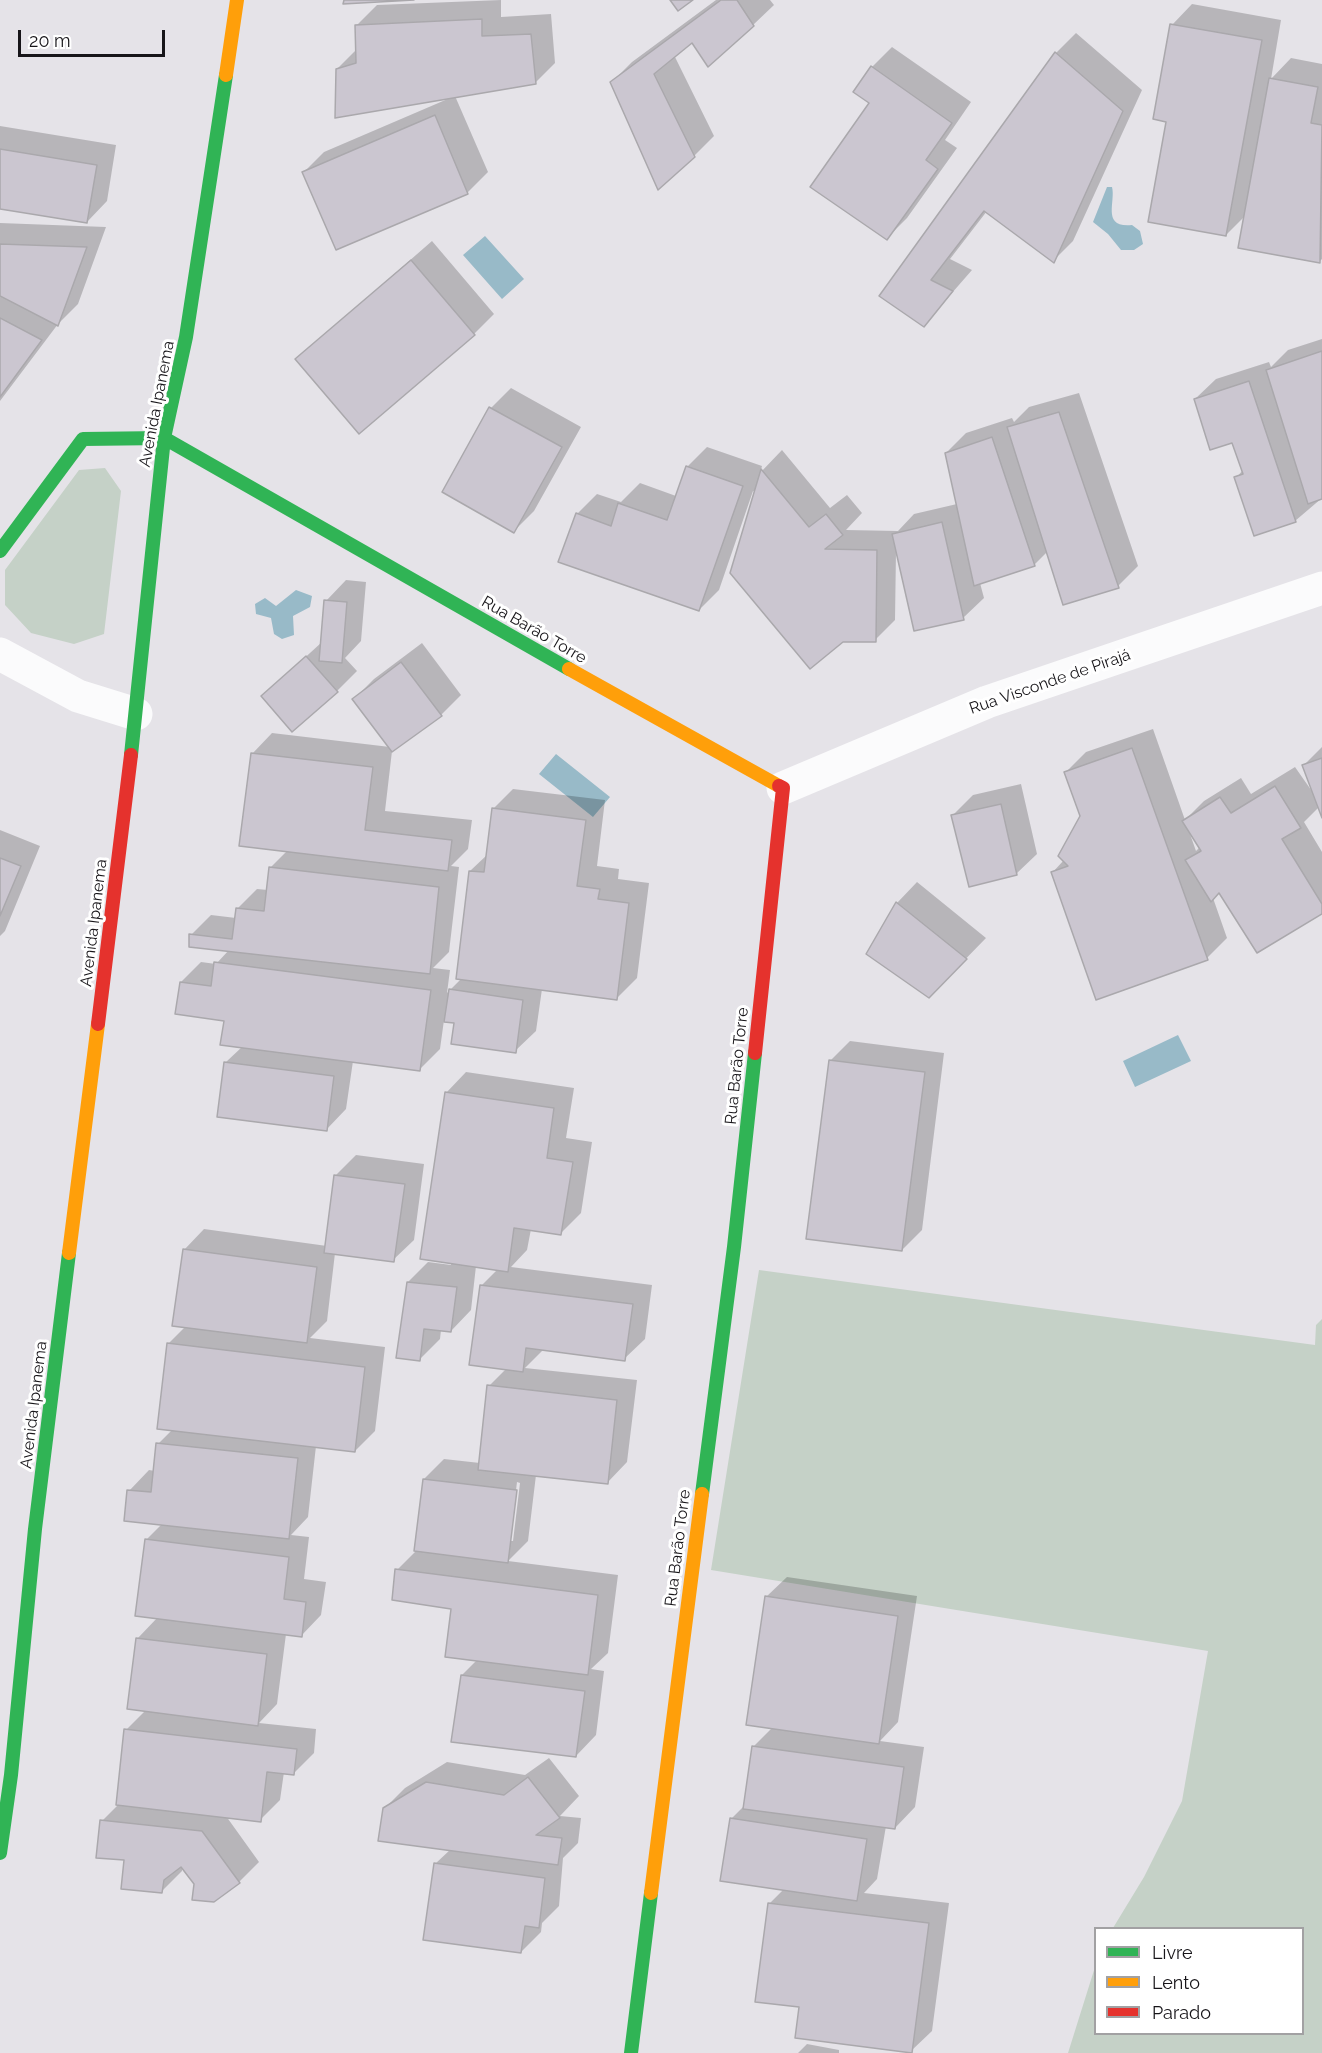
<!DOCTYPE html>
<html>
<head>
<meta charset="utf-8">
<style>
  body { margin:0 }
  #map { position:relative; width:1322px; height:2053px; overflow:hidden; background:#e5e3e8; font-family:Raleway,sans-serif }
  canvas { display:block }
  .legend { position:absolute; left:1094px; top:1927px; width:210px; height:108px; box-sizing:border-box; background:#fff; border:2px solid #a2a1a3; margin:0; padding:8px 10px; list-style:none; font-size:18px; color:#171519 }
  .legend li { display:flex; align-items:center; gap:12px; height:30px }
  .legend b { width:30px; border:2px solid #a2a1a3 }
  .scale { position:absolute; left:18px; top:30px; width:147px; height:27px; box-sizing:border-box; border:3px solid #171519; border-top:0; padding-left:8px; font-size:18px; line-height:21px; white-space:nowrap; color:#171519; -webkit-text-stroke:4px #fff; paint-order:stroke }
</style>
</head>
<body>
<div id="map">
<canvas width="1322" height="2053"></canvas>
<ul class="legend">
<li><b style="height:8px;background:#30b455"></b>Livre</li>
<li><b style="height:8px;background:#ff9f0a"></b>Lento</li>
<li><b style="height:8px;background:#e5322d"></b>Parado</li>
</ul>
<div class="scale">20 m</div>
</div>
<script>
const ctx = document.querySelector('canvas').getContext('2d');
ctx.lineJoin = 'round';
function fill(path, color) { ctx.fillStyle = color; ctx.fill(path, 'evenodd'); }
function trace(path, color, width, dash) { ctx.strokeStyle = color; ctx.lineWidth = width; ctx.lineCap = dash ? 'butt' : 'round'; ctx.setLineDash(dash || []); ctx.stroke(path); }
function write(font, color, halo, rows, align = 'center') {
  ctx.font = font + ' Raleway,sans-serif'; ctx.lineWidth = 6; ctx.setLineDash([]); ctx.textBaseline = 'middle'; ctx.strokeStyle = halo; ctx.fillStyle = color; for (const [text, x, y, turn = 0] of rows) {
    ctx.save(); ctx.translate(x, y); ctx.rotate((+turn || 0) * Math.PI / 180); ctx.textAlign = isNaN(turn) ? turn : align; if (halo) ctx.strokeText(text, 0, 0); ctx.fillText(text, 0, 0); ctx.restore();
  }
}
const green = new Path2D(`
  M105,468l16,23 -17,143 -30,10 -43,-11 -26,-28v-35l74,-100z
  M759,1270l556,75 1,-20 6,-6v734h-254l27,-86 1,67h206v-106h-189l31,-51 38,-76 26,-150 -497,-81z`);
const water = new Path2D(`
  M1107,187h5c4,15 -11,41 20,38l8,6 3,13 -9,6h-13l-13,-16 -15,-12z
  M485,236l39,43 -22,20 -39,-44z
  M296,590l16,6 -2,11 -17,9 1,19 -12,4 -8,-5 -3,-16 -15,-4 -1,-10 10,-6 11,8z
  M556,754l54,43 -17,20 -54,-43z
  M1178,1035l13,26 -56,26 -12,-26z`);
const shadow = new Path2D(`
  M501,0v17l50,-3 4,49 -20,20 -80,13 33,76 -21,21 -163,-21 20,-20 126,-54 -113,-29 20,-20v-24l20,-20z
  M716,0h54l4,5 -21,20 -61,15 -18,15 40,81 -20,20 -82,-74 20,-20z
  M1192,4l89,16 -10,59 20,-21 31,6v195l-2,2 -74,-46 -20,20 -59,-114 5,-96z
  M1076,33l66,57 -69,151 -20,20 -66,-50 -37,48 22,11 -48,55 -42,-29 174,-243z
  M892,47l79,55 -26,38 12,8 -50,70 -20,20 -16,-135 1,-36z
  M0,126l116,19 -9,56 -20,21 -87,-15z
  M0,223l106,4 -28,77 -20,20 -58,77z
  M432,241l62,73 -20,20 -177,25z
  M1322,339v159l-27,23 -59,-43 7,-8 -10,-29 -38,-42 21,-20 53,-17 2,5 17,-17z
  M511,388l70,39 -47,84 -20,20 -23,-123z
  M1079,393l59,173 -20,20 -70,-35 -13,13 -55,19 4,15 -21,20 -67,-67 -1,69 -20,20 -119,-148 -3,-1 -34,99 -20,20 -122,-96 20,-20 24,8 19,-19 36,13 11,-29 20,-20 55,19 -2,7 22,-23 48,58 17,-13 15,18 -16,17 52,1 16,-17 43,-10 -11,-51 20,-20 46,-15 2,4 15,-15z
  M346,580l20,2 -5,59 -16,17 12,13 -20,20 -74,5 59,-54 4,-41z
  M422,643l39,52 -20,20 -49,36 -7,60 87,9 -4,29 -17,17 8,1 -10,85 -16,16 17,2 -3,23 15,-15 8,-107 18,-17 5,-45 20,-20 92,11 -8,66 22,3 -1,10 31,4 -12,95 -20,20 -75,-9 -6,42 -21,20 -60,-29 -11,-2 -4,29 -20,20 -67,-8 -7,48 -20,21 -100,-68 16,-15 -17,-27 -44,-38 20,-20 15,2 13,-14 -38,-15 20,-20 25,3 1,-9 20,-20 11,1 2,-22 18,-18 -36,-96 20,-21 118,14 -36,-48 20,-20z
  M1153,729l32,91 19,-19 37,-23 10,16 44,-27 21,30 -12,-32 18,-18v67l-3,-7 -15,15 18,30v60l-102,-21 -7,7 14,40 -20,20 -155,-85 12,-13 18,-44 -16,-44 20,-20zM1190,834l10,13 -4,4z
  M1021,784l16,70 -21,20 -63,-59 20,-20z
  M0,830l40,16 -35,85 -5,5z
  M917,882l69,56 -37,38 -81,-23 29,-50z
  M850,1041l94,12 -22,177 -20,20 -72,-189z
  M466,1072l108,16 -8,50 26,4 -11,71 -20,20 -30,-4 -4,21 -16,17 141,18 -7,54 -21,20 -81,-9 -18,18 112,12 -10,82 -20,21 -71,-8 -8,66 -20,20 110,14 -10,78 -17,16 13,2 -8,64 -20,21 -114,-81 16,-16 -26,-52 -55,-37 19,-19 8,-72 20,-20 36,4 9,-77 18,-18 -26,-82 17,-17 -22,-3 -5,44 -20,21 -10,-1 -1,9 -20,20 -12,-77 20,-20 23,3 -5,-172zM517,1482l3,1 -7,58h-3z
  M356,1155l68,9 -10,76 -21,20 -58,-7 -8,68 -17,17 75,9 -10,84 -20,20 -39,-5 -8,71 -17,18 18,2 -5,42 22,3 -5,33 -20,21 -15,-2 -9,70 -18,19 57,6 -2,24 -21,21 -9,-2 -4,28 -20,20 -34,-4 33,46 -20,20 -43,1 -14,-17v5l-20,20 -36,-32 -24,-38 16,-16 8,-75 20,-20 -9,-71 21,-22 -12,-77 16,-16 -33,-33 20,-21 6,1 3,-27 15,-15 -5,-85 18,-18 -2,-76 20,-21 123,17 9,-71z
  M787,1577l130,19 -19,126 -18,19 44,6 -9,60 -20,21 -9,-2 -9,53 -13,14 85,10 -17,128 -21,20 -110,-45 -31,-103 14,-14 -52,-71 13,-13 9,-59 19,-19 -7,-130z
  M549,1758l30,38 -19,20 21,2 -3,25 -15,15 -4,48 -17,17 -1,9 -20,20 -86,-88 16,-15 -67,-40 21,-21 42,-26 78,13z
  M807,2044l32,6v3h-41z`);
const building = new Path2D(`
  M344,0h70l-71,4z
  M670,0h23l-15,11z
  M721,0h16l17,26 -46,41 -16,-24 -38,31 41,83 -37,33 -48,-108z
  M482,19v17l49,-2 5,50 -201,34 1,-49 20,-6 -1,-38z
  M1170,24l92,16 -36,196 -78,-14 18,-100 -13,-3z
  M1055,52l68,59 -69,152 -70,-52 -53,69 22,11 -29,36 -45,-31z
  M871,66l81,57 -26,37 12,9 -51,71 -77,-53 59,-84 -16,-11z
  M1269,78l49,9 -7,36 11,2 -2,138 -82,-15z
  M435,115l33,79 -132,56 -34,-78z
  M0,149l97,16 -10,58 -87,-14z
  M0,244l87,3 -29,79 -58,-30z
  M411,260l64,75 -116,99 -64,-75z
  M0,318l42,22 -42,57z
  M1322,351v148l-14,5 -42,-134z
  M1249,381l47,141 -42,14 -20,-59 9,-3 -11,-31 -22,7 -16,-51z
  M489,407l73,40 -48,86 -72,-41z
  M1059,412l60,176 -56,17 -56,-178z
  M992,437l43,129 -61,20 -29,-133z
  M686,466l57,20 -44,125 -141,-49 18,-49 35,13 7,-23 49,17z
  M761,469l48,58 17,-13 17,21 -18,14 52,1 -1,92h-33l-33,27 -80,-96z
  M942,522l22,98 -50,11 -22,-97z
  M324,600l23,2 -5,61 -23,-2z
  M306,656l32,36 -46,40 -31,-36z
  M401,662l41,54 -50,36 -40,-53z
  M1132,748l76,212 -112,40 -45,-128 17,-6 -10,-10 22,-40 -16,-44z
  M251,753l122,14 -8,63 87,10 -4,31 -209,-25z
  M1322,758v60l-20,-53z
  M1275,786l26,42 -19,11 40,65v10l-65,39 -38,-60 -8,9 -26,-42 16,-9 -19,-30 38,-24 11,16z
  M1001,804l16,71 -48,12 -18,-72z
  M492,808l94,12 -9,66 23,3 -2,10 31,4 -12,97 -161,-21 13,-108 15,1z
  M0,858l21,8 -21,50z
  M269,867l170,20 -9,87 -241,-27v-13l43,5 4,-31 28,3z
  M896,902l71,57 -38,39 -63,-44z
  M214,962l217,28 -11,81 -200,-26 4,-24 -49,-7 5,-32 31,4z
  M449,989l74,11 -7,53 -65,-9 3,-21 -10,-1z
  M829,1060l96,12 -23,179 -96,-12z
  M224,1062l110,14 -7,55 -110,-14z
  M445,1092l109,16 -7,50 26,4 -12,73 -47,-7 -6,44 -88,-13z
  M334,1175l71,9 -11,78 -70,-9z
  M183,1249l134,18 -10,76 -135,-17z
  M407,1282l50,5 -6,45 -27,-3 -4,32 -24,-3z
  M480,1285l153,19 -8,57 -99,-13 -3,24 -54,-7z
  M167,1343l198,24 -10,85 -198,-23z
  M487,1385l130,15 -9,84 -130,-14z
  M156,1443l142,15 -9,81 -165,-18 3,-31 24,2z
  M423,1479l94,11 -9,73 -94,-12z
  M145,1539l144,18 -5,42 22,3 -4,35 -167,-21z
  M395,1569l203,26 -10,80 -143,-18 6,-48 -59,-9z
  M765,1596l133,20 -19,128 -133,-19z
  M136,1638l131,16 -9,72 -131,-17z
  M461,1675l124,16 -9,66 -125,-15z
  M124,1729l173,20 -3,26 -27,-3 -6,50 -145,-17z
  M752,1746l152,21 -9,62 -152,-20z
  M528,1777l32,41 -24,17 26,3 -4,27 -180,-24 5,-33 43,-26 78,13z
  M730,1818l137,21 -10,62 -137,-20z
  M100,1820l102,11 38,52 -26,19 -22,-2 2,-16 -13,-17 -17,13 -2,13 -41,-4 3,-29 -28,-2z
  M434,1863l111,15 -6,50 -14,-2 -4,27 -98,-13z
  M768,1903l161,20 -17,130 -117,-15 4,-31 -44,-5z`);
const street = new Path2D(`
  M0,654l78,42 58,18
  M783,788l204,-86 335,-114`);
const fast = new Path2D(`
  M0,551l83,-112 81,-1 405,231
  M131,755l33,-317 22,-101 40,-262
  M702,1494l32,-247 21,-194
  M0,1853l11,-78 24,-246 34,-276
  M631,2053l20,-160`);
const slow = new Path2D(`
  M226,75l11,-75
  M569,669l210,117
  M69,1253l29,-229
  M651,1893l51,-399`);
const jam = new Path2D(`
  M98,1024l33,-269
  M755,1053l28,-265 -4,-2`);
const streetNames = [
  ["Avenida Ipanema",157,404,-79],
  ["Rua Barão Torre",534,630,30],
  ["Rua Visconde de Pirajá",1050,682,-19],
  ["Avenida Ipanema",94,923,-83],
  ["Rua Barão Torre",737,1066,-84],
  ["Avenida Ipanema",34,1405,-83],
  ["Rua Barão Torre",678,1548,-83]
];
fill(green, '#c5d1c7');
fill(water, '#98bac8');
fill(shadow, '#0003');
fill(building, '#cbc6d0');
trace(building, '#aaa8ac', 1.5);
trace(street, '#fbfbfc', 33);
trace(fast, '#30b455', 14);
trace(slow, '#ff9f0a', 14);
trace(jam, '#e5322d', 14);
write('16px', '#171519', '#fff', streetNames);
</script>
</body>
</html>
